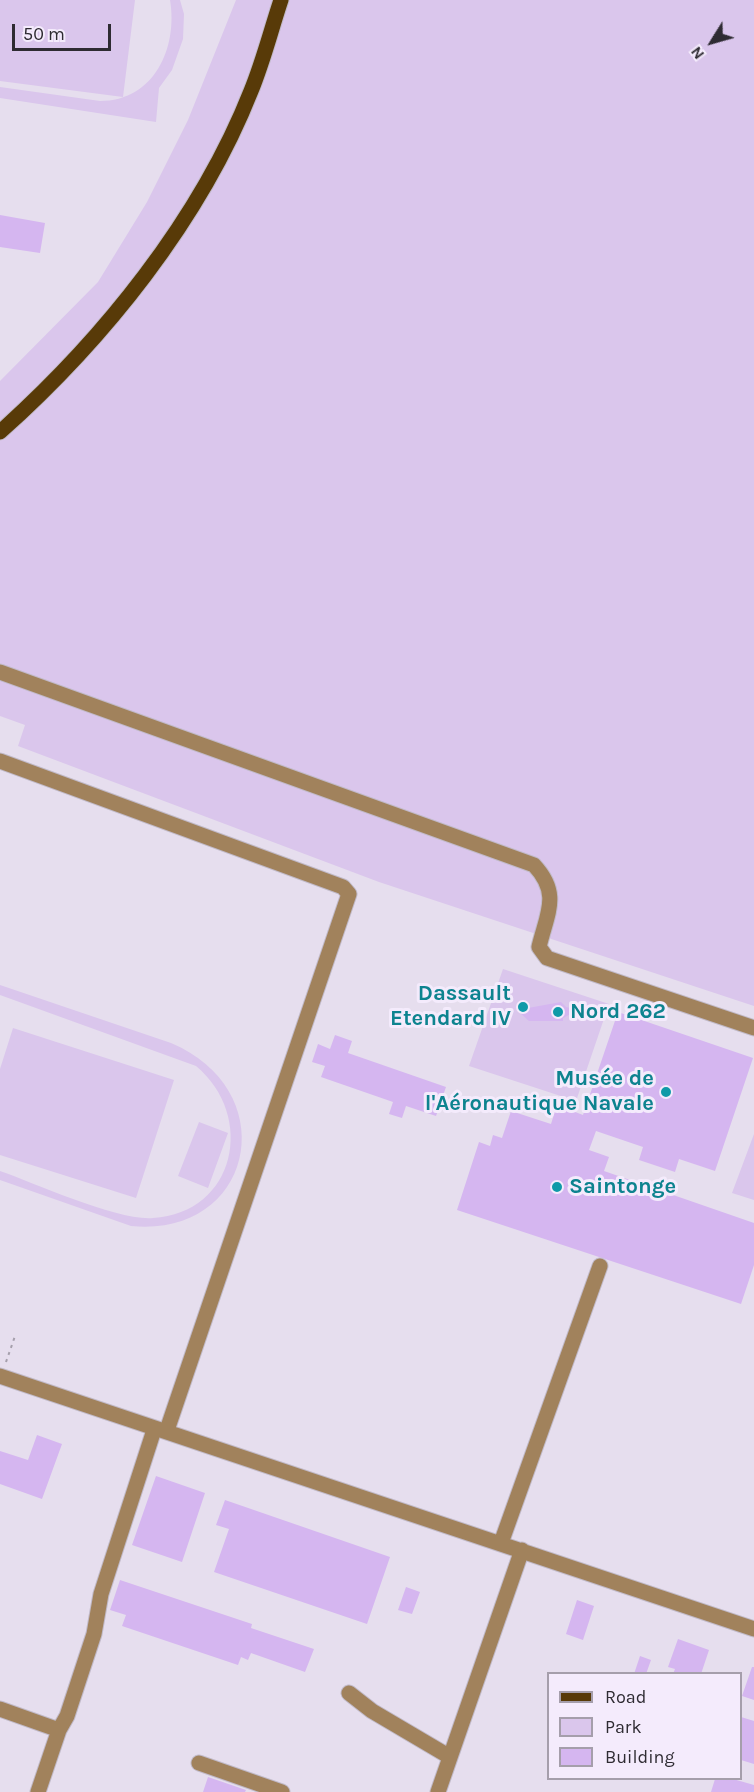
<!DOCTYPE html>
<html>
<head>
<meta charset="utf-8">
<style>
  body { margin:0 }
  #map { position:relative; width:754px; height:1792px; overflow:hidden; background:#e6deee; font-family:Karla,sans-serif }
  canvas { display:block }
  .legend { position:absolute; left:547px; top:1672px; width:195px; height:108px; box-sizing:border-box; background:#f4ebfc; border:2px solid #a59eab; margin:0; padding:8px 10px; list-style:none; font-size:18px; color:#2e2b32 }
  .legend li { display:flex; align-items:center; gap:12px; height:30px }
  .legend b { width:30px; border:2px solid #a59eab }
  .north { position:absolute; left:682px; top:12px; width:60px; height:60px; -webkit-text-stroke:4px #f4ebfc; paint-order:stroke; rotate:233deg; font-size:16px; font-weight:700; line-height:24px; text-align:center; color:#2e2b32 }
  .north::after { content:''; display:block; margin:auto; width:21px; height:27px; background:#2e2b32; clip-path:polygon(50% 0,100% 100%,50% 72%,0 100%) }
  .scale { position:absolute; left:12px; top:24px; width:99px; height:27px; box-sizing:border-box; border:3px solid #2e2b32; border-top:0; padding-left:8px; font-size:18px; line-height:21px; white-space:nowrap; color:#2e2b32; -webkit-text-stroke:4px #f4ebfc; paint-order:stroke }
</style>
</head>
<body>
<div id="map">
<canvas width="754" height="1792"></canvas>
<ul class="legend">
<li><b style="height:8px;background:#583a08"></b>Road</li>
<li><b style="height:16px;background:#dac6ec"></b>Park</li>
<li><b style="height:16px;background:#d5b6f0"></b>Building</li>
</ul>
<div class="north">N</div>
<div class="scale">50 m</div>
</div>
<script>
const ctx = document.querySelector('canvas').getContext('2d');
ctx.lineJoin = 'round';
function fill(path, color) { ctx.fillStyle = color; ctx.fill(path, 'evenodd'); }
function trace(path, color, width, dash) { ctx.strokeStyle = color; ctx.lineWidth = width; ctx.lineCap = dash ? 'butt' : 'round'; ctx.setLineDash(dash || []); ctx.stroke(path); }
function write(font, color, halo, rows, align = 'center') {
  ctx.font = font + ' Karla,sans-serif'; ctx.lineWidth = 6; ctx.setLineDash([]); ctx.textBaseline = 'middle'; ctx.strokeStyle = halo; ctx.fillStyle = color; for (const [text, x, y, turn = 0] of rows) {
    ctx.save(); ctx.translate(x, y); ctx.rotate((+turn || 0) * Math.PI / 180); ctx.textAlign = isNaN(turn) ? turn : align; if (halo) ctx.strokeText(text, 0, 0); ctx.fillText(text, 0, 0); ctx.restore();
  }
}
const green = new Path2D(`
  M0,0h135l-12,97 -123,-16z
  M170,0h10l4,14 -1,25 -11,31 -13,18 -3,34 -156,-24v-11l100,14c54,0 78,-53 70,-101z
  M236,0h518v1006l-375,-124 -361,-136 7,-21 -25,-9v-335l98,-99 49,-80 41,-82z
  M503,969l106,35 -33,97 -107,-35z
  M0,985l171,58c114,48 83,195 -40,183l-131,-46v-9c37,13 118,50 153,47 83,-5 103,-102 43,-152l-196,-71z
  M13,1028l161,52 -38,118 -136,-43v-86z
  M199,1122l29,11 -20,55 -30,-12z
  M754,1134v66l-22,-7z`);
const building = new Path2D(`
  M0,215l45,8 -5,30 -40,-6z
  M561,1002l5,5 12,3 -15,8v3h-34l-12,-11z
  M618,1012l135,46 -38,113 -36,-12 -4,13 -36,-12 4,-13 -47,-16 -7,19 20,7 -5,14 150,52v42l-13,39 -284,-94 22,-68 11,4 3,-11 9,3 9,-27 40,13 6,-19 26,10z
  M335,1035l17,6 -4,12 98,34 -10,29 -30,-10 -4,12 -13,-4 4,-12 -72,-25 4,-11 -13,-4 6,-18 12,5z
  M37,1435l25,9 -20,55 -42,-15v-33l28,9z
  M156,1476l49,17 -23,69 -50,-17z
  M225,1500l165,57 -23,67 -153,-52 15,-43 -13,-4z
  M120,1580l132,44 -1,4 63,21 -9,23 -54,-19 -3,7 -7,-3 -3,8 -116,-39 4,-11 -16,-5z
  M406,1587l14,5 -8,22 -14,-4z
  M577,1600l17,6 -11,34 -17,-6z
  M678,1639l31,11 -8,24h-28l2,-5 -7,-2z
  M640,1656l11,4 -5,14h-12z
  M752,1667h2v33l-12,-4z
  M741,1717l13,4v43l-13,-4z
  M208,1777l38,13 -1,2h-42z
  M715,1779h18l21,6v7h-43z`);
const path = new Path2D(`
  M6,1362l9,-26`);
const minor = new Path2D(`
  M0,672l534,193c27,29 13,48 5,82l8,11 207,70
  M0,761l343,126 6,7 -182,536
  M0,1376l754,253
  M501,1543l99,-277
  M349,1693l23,18 78,46
  M0,1709l59,21
  M199,1763l83,29
  M38,1792l21,-62 8,-14 27,-82 7,-40 53,-164
  M438,1792l84,-242`);
const major = new Path2D(`
  M0,432c103,-92 200,-212 251,-341 12,-29 20,-61 30,-91`);
const markers = [
  [523,1007,6,"#0f9aa8"],
  [558,1012,6,"#0f9aa8"],
  [666,1092,6,"#0f9aa8"],
  [557,1187,6,"#0f9aa8"]
];
const cultureNames = [
  ["Dassault",511,994],
  ["Etendard IV",511,1019],
  ["Nord 262",570,1012,"left"],
  ["Musée de",654,1079],
  ["l'Aéronautique Navale",654,1104],
  ["Saintonge",569,1187,"left"]
];
fill(green, '#dac6ec');
fill(building, '#d5b6f0');
trace(minor, '#c1bac8', 17);
trace(major, '#c1bac8', 17);
trace(path, '#a59fac', 2, [3, 4.5]);
trace(minor, '#a1825c', 15);
trace(major, '#583a08', 15);
for (const [x, y, r, color] of markers) { const dot = new Path2D(); dot.arc(x, y, r, 0, 2 * Math.PI); ctx.fillStyle = color; ctx.fill(dot); trace(dot, '#f4ebfc', 2); }
write('bold 22px', '#0d838f', '#f4ebfc', cultureNames, 'right');
</script>
</body>
</html>
